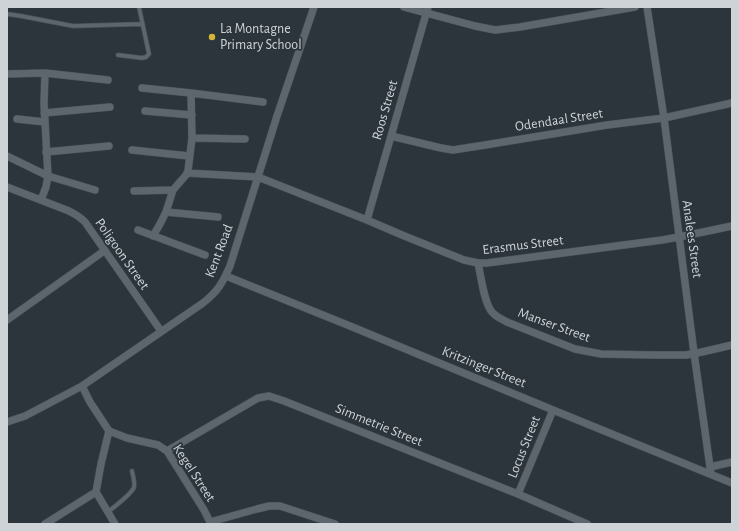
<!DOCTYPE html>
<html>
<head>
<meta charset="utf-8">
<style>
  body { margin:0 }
  #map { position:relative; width:739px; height:531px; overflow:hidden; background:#2c353b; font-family:"Alegreya Sans",sans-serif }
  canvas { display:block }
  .frame { position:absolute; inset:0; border:8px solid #ced3d7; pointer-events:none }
</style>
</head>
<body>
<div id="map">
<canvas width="739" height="531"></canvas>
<div class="frame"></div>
</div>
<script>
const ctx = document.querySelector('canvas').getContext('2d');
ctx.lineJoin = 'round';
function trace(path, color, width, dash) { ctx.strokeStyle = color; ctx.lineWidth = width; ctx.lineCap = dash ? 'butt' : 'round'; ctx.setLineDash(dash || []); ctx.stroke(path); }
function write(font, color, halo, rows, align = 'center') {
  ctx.font = font + ' "Alegreya Sans",sans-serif'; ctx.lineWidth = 3.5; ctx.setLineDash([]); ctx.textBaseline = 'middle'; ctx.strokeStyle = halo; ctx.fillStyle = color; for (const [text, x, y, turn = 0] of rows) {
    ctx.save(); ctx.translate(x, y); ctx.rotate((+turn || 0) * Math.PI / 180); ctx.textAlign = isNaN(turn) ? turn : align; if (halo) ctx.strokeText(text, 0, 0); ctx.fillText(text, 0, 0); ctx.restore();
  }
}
const lane = new Path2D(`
  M7,14l14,2 52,10 69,-2
  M118,55l24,3 4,-1 3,-3 -10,-47
  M108,512c7,-6 24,-18 26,-25 1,-5 -1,-11 -2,-16`);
const street = new Path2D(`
  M404,7l71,19 20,4 25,-3 115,-20
  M647,7l17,111 30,235 17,121
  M7,74l38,-1 63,7
  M142,88l49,5 72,9
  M145,111l47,4
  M44,113l66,-6
  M17,119l28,3
  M391,136l50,12 12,2 32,-5 122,-20 57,-7 68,-15
  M192,138l53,1
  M132,150l57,6
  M46,152l63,-6
  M7,156l41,20 47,14
  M187,173l71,4 109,43 35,15 62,25 14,3h9l175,-23 17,-3 53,-11
  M7,187l62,24c6,3 11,6 16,11l76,109
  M134,191l39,-1
  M41,200l5,-13 2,-11 -4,-73 1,-30
  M166,212l52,5
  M367,220l61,-213
  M138,230l67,25
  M153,236l7,-12 6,-12 7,-22 13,-15 2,-4 4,-33 -1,-45
  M478,263c3,13 6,40 14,49 4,5 10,7 15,10l68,27 26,5 54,1h31l16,-3 30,-7
  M226,276l124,50 203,84 179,73
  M7,320l97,-69
  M82,386l8,16 19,29 18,7 31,7 9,6 37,59 6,12v2
  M7,422l18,-6 57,-30 121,-83c15,-12 19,-19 27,-37l47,-150 37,-109
  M109,431l-8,33 -5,28 19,32
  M167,451l91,-53 11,-2 15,5 234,93 69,30
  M710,467l22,-5
  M518,494l35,-84
  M210,522l47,-13 12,-3h11l55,18
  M45,524l51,-32`);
const markers = [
  [212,37,4,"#d5b535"]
];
const poiNames = [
  ["La Montagne",220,29],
  ["Primary School",220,45]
];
const streetNames = [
  ["Roos Street",385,110,-74],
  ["Odendaal Street",559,120,-9],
  ["Analees Street",692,239,82],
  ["Erasmus Street",523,245,-7],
  ["Kent Road",219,251,-69],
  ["Poligoon Street",122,254,55],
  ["Manser Street",554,325,20],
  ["Kritzinger Street",484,367,22],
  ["Simmetrie Street",379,425,22],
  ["Locus Street",524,447,-68],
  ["Kegel Street",194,473,57]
];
trace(lane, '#4c5358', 5);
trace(street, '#4c5358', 8);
trace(lane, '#5c666c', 3.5);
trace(street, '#5c666c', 7);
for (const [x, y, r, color] of markers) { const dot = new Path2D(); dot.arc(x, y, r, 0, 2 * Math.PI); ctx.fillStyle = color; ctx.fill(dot); trace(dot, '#2c353b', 1.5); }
write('14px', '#ced3d7', '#2c353b', poiNames, 'left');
write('14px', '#ced3d7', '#2c353b', streetNames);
</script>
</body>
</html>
